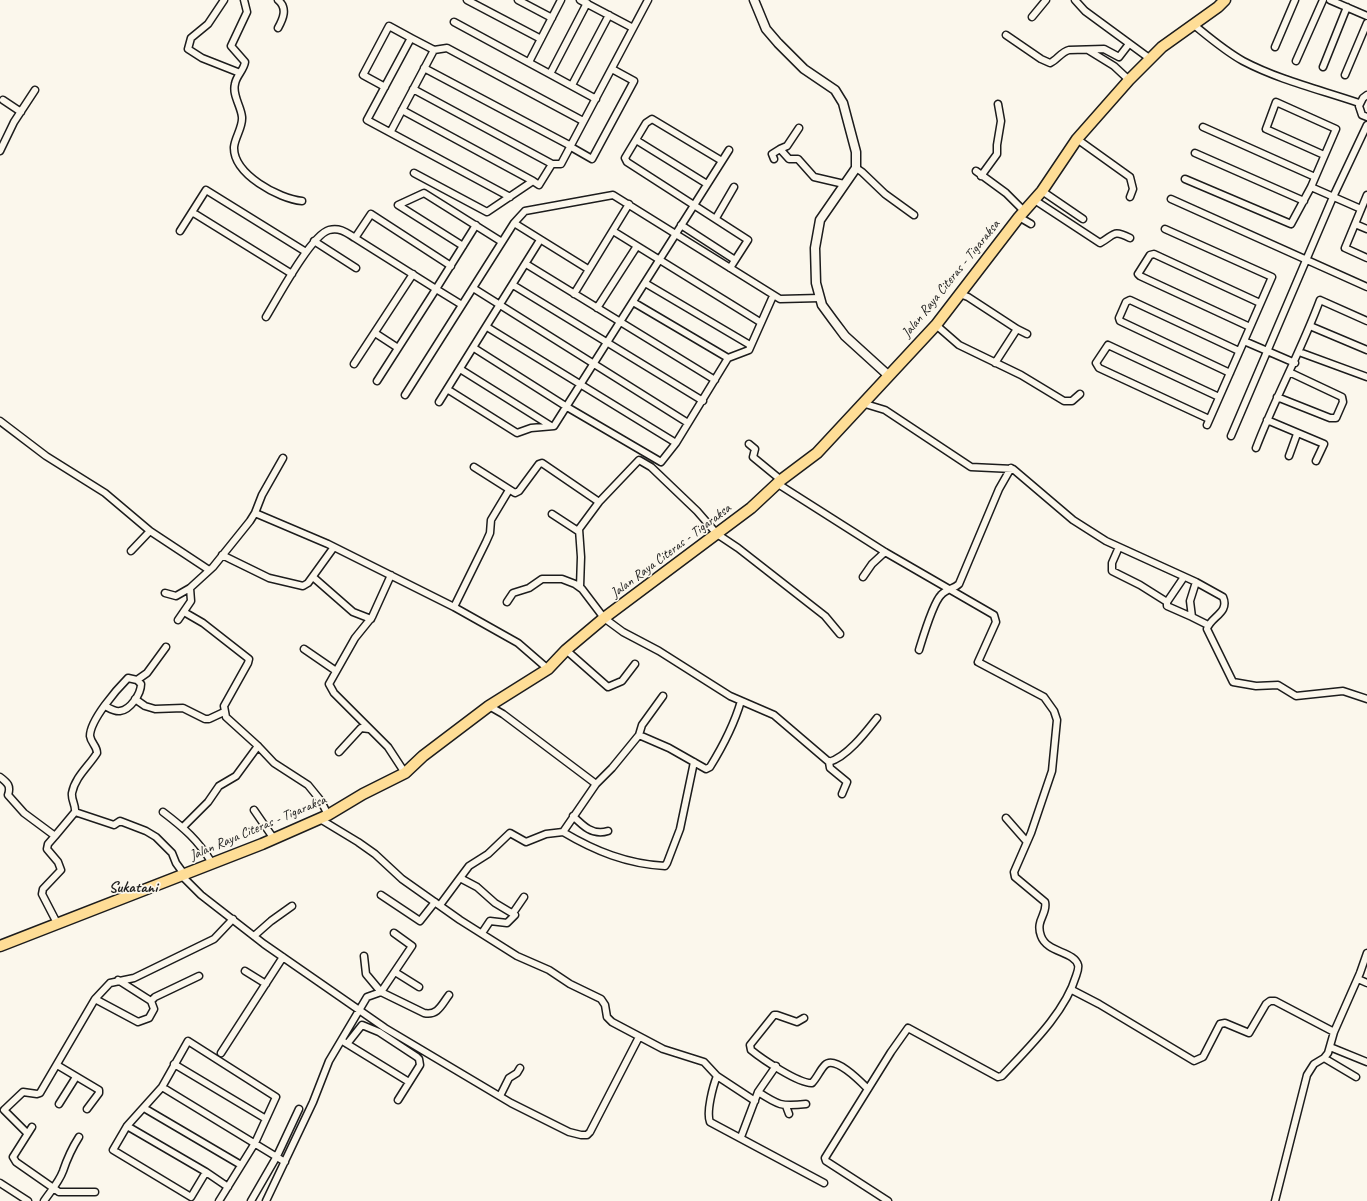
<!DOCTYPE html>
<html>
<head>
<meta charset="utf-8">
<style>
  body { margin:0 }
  canvas { display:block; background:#fbf7ec }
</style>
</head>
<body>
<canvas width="1367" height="1201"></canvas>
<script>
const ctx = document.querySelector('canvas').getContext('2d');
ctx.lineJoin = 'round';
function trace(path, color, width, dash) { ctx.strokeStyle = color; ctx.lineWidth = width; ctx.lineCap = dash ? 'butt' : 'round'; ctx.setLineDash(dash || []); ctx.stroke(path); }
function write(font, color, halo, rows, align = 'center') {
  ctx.font = font + ' Caveat,sans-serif'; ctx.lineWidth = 3.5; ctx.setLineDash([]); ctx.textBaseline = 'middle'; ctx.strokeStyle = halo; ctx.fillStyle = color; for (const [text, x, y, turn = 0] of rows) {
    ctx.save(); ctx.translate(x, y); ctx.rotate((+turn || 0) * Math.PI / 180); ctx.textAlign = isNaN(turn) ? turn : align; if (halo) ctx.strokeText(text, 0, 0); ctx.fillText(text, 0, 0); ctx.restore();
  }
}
const minor = new Path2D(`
  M224,0l-16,24 -17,14 -3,11 14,9 38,15
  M244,0l3,12 -16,34 14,16c-1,8 -9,14 -10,22 -3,11 6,22 7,33 1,10 -7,20 -8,30 -1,27 45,52 68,54
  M467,0l74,39
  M518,0l34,18
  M580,0l53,28
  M1075,0l10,11 64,47
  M1330,0l37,16
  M1032,17l14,-17
  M454,22l142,77
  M1194,25c16,13 31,26 49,36 36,19 78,29 116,42
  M278,28c5,-9 10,-20 0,-28
  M1006,35l35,24 9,4c7,-3 11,-11 19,-13l35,-1 15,8 10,-13
  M1275,47l20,-47
  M434,50l13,-2 136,73
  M1088,50l26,16 15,14
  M1296,61l27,-61
  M529,62l32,-62
  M1323,67l24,-60
  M424,68l147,78
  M550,74l37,-71
  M1345,75l22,-52
  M572,85l37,-70
  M385,87l-22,-12 26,-49 22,12
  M413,89l139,75h9l87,-164
  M1367,95l-4,3 -4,8 3,9 5,2
  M3,100l18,12
  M402,110l131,71
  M1203,127l112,50
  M799,128l-12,18 -7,3 9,10h9l16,18 30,7
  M391,131l43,-81 -23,-12 -44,82 143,77
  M1077,139l53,38 3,12 -3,8
  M636,140l71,44
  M571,147l21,12 42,-78 -22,-12
  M0,151l14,-29 21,-32
  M1195,153l109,48
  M774,159l-2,-5 8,-5
  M722,161l-70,-42 -6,4 -21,35 2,4 121,78 -18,28
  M856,168l6,4 23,22 29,21
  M976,171l30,22 18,18
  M414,173l73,39 46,-31 6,4 13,-21
  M981,176l16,-22v-9l4,-24 -3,-17
  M1185,179l106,45 20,-37 25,-58 -60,-27 -10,27 58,26
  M1311,187l50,22
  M1042,191l41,28
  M1367,195l-22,53 22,10
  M1033,199l67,44c15,-8 12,-14 30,-5
  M1171,199l196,88
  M192,212l100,62
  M1019,217l12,7
  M716,218l18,-31
  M1355,224l12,5
  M681,225l54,35
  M1165,229l107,48 -28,64
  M180,231l26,-41 100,62
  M613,231l147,91
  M314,241l42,27
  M463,246l-65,-41 26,-12 78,49 12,-19
  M526,264l189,116
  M451,266l-80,-52 -16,24 81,51 40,-64
  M588,269l-74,-46 11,-12 88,-16 167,104 40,-1
  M645,283l105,62
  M513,285l190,116
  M473,288l215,135
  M574,294l55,-90
  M960,294l8,3 49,32 10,5
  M633,302l95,56 21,-8 24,-54
  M597,308l40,-62
  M266,317c11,-18 45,-82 63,-87 11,-3 18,3 26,8
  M936,325l23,20 62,30 43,26h8l8,-7
  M1310,326l57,24
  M487,327l189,116
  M1250,327l-110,-51 -2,-2 12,-19 4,-1 106,49
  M375,333l23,15
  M474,348l93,59 94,55 15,-19 52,-85
  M1299,352l68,25
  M995,363l22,-34
  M354,364l59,-90
  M460,369l91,57
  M1230,373l-110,-52 -1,-3 7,-16 4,-2 109,51
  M377,381l59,-92 26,16
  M447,389l70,44 14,-5 23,-2 175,-276
  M405,395l97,-153
  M1277,397l53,21h6l7,-16 -1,-5 -53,-25
  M439,402l101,-162
  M862,403l23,7 86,57 42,2 60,51 33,21 90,41 27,15c7,16 -13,20 -16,32l26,53 23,4 22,-1 18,11 47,-5 24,8
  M1209,419l-110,-51 -3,-5 12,-18 111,52
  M1267,420l57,24 -8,17
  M0,421l46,35 59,37 45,38 59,39
  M1207,425l37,-84 51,22
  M1231,436l102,-239 34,-72
  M749,444l6,5 -2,8 28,23
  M1256,448c19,-50 45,-97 64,-148l47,21
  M1289,456l8,-22
  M474,467l41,26 4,-2 20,-27 3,-1 57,39
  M778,484l107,68 109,63 2,7 -18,40 66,35 10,14 3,9 -5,51 -21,62 -17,39 1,5 30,25c3,12 -10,18 -4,34 6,17 33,15 37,29 1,3 -1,8 -2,11 -11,37 -48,72 -74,100l-4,1 -90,-49 -17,24 -66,106 1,3 62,40
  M255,513l73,31 126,63 64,36 30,26
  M552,514l26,17
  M1119,547l-7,16v8l28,14 27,17
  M131,551l19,-20
  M222,555l47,23 34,8 5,-3 26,-36
  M391,575l-19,42 -17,21 -26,46 5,9 54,54 17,26
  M313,577l40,35 18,7
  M863,577l9,-13 13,-12
  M1184,577l-17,25v4l25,11
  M1196,582l-6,19 2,16 16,8
  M580,587l1,-30 -2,-28 20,-27 40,-42 12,7 46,44 20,23 21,14 87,68 15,18
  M165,593l11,3 14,-8
  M507,602l6,-9 16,-5 13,-9h20l13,5 7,5 22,29 19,14 36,19 71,45 44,19 55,47c18,-5 37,-30 48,-44
  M454,607l32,-65 4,-9 1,-13 18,-30
  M184,612l19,11 46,36 -1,4 -24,43 2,11 32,29 16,17 34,22 13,16 7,14
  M178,620l13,-19 -1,-13 23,-21 37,-46 5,-8 7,-18 21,-37
  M304,649l32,22
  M566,650l42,37 14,-6 13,-17
  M919,650c4,-13 14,-47 22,-55 5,-6 13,-6 18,-11l40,-95 12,-21
  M135,699l10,7 10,3 28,-1 22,11h4l15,-7
  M105,706c4,2 10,6 15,5 10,-1 21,-17 21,-27l-4,-4
  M489,706l14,8 93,70
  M639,735l30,13 37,21 4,-2c13,-21 24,-42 31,-66
  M339,752l22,-24 8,1
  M829,762l1,6 17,14 -5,12
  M0,777c8,6 11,9 8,18l16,18 31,23 -7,8 -1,5 11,13 3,8 -18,19 -1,5 15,29
  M254,810l20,29
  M75,812l39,13 6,-4 26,10 10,6 16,16 4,10 8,11
  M163,812c21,16 35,28 49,51
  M573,816c10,10 20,20 35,15
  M1006,818l21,24
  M320,819l38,23 17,12 27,25 58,41 57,36 32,14 21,14 31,15 4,6 2,12 5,5 51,27 41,13 13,14 38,25
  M183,827l25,-25 11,-16 17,-10 22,-30
  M563,832c32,19 64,32 102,34l2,-3 13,-34 14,-67
  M55,836l20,-24c1,-7 -4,-12 -3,-19 3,-16 17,-27 25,-40 0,-7 -6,-10 -7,-17 0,-16 27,-47 38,-58l9,2 10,-7 19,-26
  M181,875l20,20 63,49 121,84 126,75 58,29 12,3h6l3,-3 49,-95
  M460,878l9,-12 19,-12 22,-21 16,9 20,-8 17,-2 33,-48 16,-16 27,-33 3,-10 21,-29
  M381,895l39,26 15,-19
  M440,905l20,-27 17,9 18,16 20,12 -8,8 -17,-2 -8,12
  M513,913l11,-16
  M254,936l17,-15 21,-15
  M364,956l2,18 15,18 43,21c14,3 18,-9 25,-18
  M245,971l21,13
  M395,972l24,15
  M1358,979l9,4
  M1072,990l27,14 95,57 9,-4 17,-33 5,-1 24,10 17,-29 4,-3h5l59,31
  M95,999l43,23 11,-4 5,-9 -3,-8 -33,-21
  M151,1001l4,-4 44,-21
  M804,1018l-7,4 -20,-7h-3l-24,30 1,5c11,9 48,34 61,33 5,-5 8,-13 13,-18 10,-10 36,17 43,24
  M344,1042l65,40
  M347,1044l15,-19 17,7 38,25 2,2 1,6 -22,35
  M1330,1047l37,15
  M221,1053l62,-96
  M1324,1058l32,19
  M174,1064l92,55
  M57,1065l42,25v3l-12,16
  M717,1076c-4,10 -11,36 -7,46l114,61
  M162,1087l123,75
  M758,1092c20,13 23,15 48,12
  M500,1096l9,-18 8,-5 3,-5
  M59,1104l17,-27
  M786,1106l3,8
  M144,1108l97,57
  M127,1126l79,46 -15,25 -78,-47 14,-24 35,-39 26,-46 88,56 -21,46 -36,58
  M32,1127l-19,30 3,5 43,30h36
  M27,1133l-23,-23 19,-18 14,2 3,-1 55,-94 15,-16 24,-5 80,-39 19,-20
  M741,1137l17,-45 18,-26
  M206,1172l22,15
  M0,1183l28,18
  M44,1201c6,-9 15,-19 19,-30 4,-12 9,-23 16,-34
  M251,1201l26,-45 22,-47
  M266,1201l47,-99 16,-41 38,-64 14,-5 31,-46 -18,-13
  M1275,1201l32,-126 7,-11 10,-6 4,-5 6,-21 26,-59 7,-20`);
const tertiary = new Path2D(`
  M754,0l12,29 12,14 26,26 31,21 8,13 13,49v16l-36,52 -5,28 1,35 6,22 11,15 12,16 44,40`);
const primary = new Path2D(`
  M0,946l262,-102 66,-29 35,-21 42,-21 18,-17 66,-50 59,-37 18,-19 38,-32 147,-110 30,-28 36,-27 119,-128 83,-108 23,-26 35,-52 52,-59 33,-33 56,-40 7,-7`);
const streetNames = [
  ["Jalan Raya Citeras - Tigaraksa",951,279,-51],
  ["Jalan Raya Citeras - Tigaraksa",671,551,-37],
  ["Jalan Raya Citeras - Tigaraksa",258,828,-23]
];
const quarterNames = [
  ["Sukatani",133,888]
];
trace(minor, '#1c1c1c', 9);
trace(tertiary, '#1c1c1c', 11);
trace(primary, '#1c1c1c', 13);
trace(minor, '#fbf7ec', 6);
trace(tertiary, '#fbf7ec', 8);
trace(primary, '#fedd96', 10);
write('14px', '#1c1c1c', '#fbf7ec', streetNames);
write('bold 16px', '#1c1c1c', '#fbf7ec', quarterNames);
</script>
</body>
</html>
